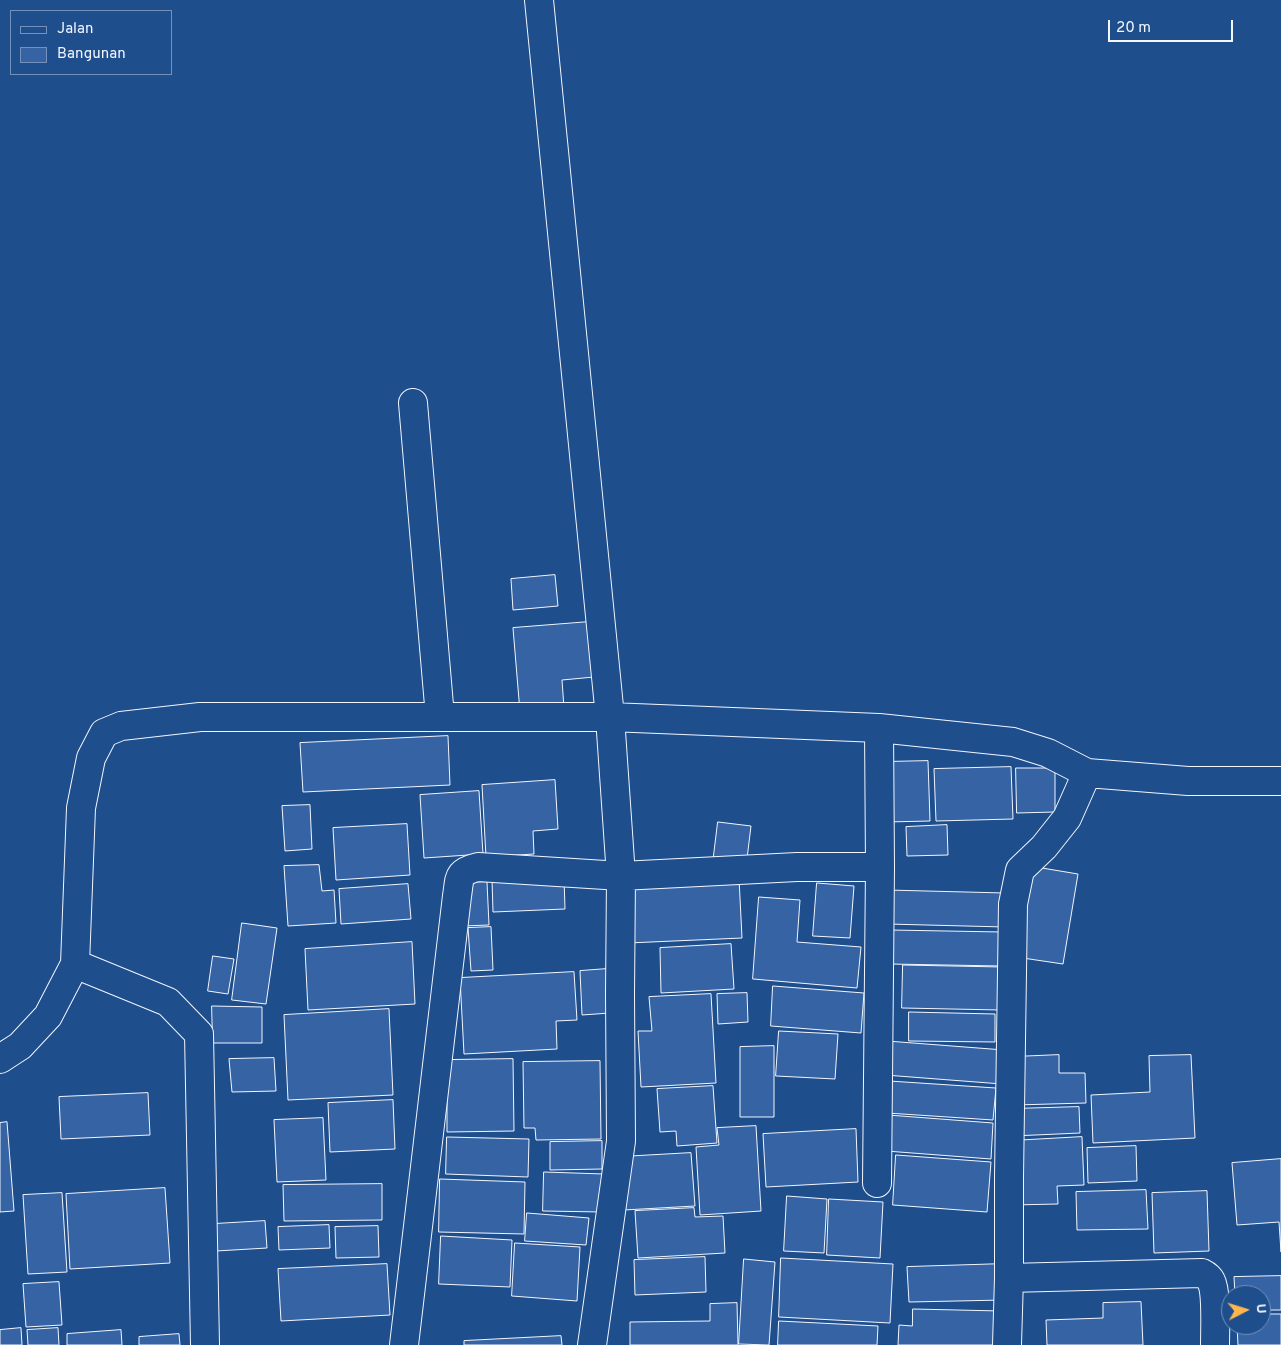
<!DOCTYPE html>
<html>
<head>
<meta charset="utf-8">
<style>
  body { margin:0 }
  #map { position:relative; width:1281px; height:1345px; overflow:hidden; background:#1f4e8c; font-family:Overpass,sans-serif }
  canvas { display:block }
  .legend { position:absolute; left:10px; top:10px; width:162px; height:65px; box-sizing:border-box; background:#1f4e8c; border:1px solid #7391ba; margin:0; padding:6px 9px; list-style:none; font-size:15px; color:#f2f6ff }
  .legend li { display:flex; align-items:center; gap:10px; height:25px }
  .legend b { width:25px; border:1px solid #7391ba }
  .north { position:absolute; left:1221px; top:1285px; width:50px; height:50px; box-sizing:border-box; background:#1f4e8c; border:1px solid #7391ba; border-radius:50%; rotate:85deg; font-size:14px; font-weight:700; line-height:20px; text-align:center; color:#f2f6ff }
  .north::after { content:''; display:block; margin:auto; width:18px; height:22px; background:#ffb74d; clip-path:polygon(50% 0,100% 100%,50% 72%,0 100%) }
  .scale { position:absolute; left:1108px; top:20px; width:125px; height:22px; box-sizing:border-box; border:2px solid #f2f6ff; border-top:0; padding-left:6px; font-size:15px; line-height:18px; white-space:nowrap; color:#f2f6ff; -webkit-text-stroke:4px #1f4e8c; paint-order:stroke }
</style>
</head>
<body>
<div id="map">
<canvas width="1281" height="1345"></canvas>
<ul class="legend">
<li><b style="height:6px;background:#1f4e8c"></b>Jalan</li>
<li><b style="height:14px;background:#3563a3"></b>Bangunan</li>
</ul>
<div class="north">U</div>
<div class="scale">20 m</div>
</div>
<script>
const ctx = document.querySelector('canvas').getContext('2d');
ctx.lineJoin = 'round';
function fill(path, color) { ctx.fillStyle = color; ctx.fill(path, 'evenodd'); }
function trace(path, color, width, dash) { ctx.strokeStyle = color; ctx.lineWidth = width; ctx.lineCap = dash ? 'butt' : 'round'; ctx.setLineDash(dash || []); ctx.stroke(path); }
const building = new Path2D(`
  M555,575l3,31 -45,4 -2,-31z
  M589,622l5,55 -32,3 2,28 -44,4 -7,-84z
  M448,736l2,49 -147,7 -3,-49z
  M928,761l2,60 -44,1 -2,-60z
  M1011,767l2,52 -77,2 -2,-52z
  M1016,768h39v44l-38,1z
  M555,780l3,49 -25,2 1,23 -48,3 -4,-72z
  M479,791l4,63 -59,4 -4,-63z
  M310,805l2,44 -27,2 -3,-45z
  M718,822l33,4 -5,41 -33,-4z
  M407,824l3,51 -74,5 -3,-52z
  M947,825l1,30 -41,1 -1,-29z
  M319,865l3,26 12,-1 2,33 -48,3 -4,-60z
  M1030,866l48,8 -15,90 -47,-7z
  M564,877l1,32 -72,3 -1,-32z
  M739,878l3,60 -114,5 -2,-59z
  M487,882l2,43 -26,1 -2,-43z
  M817,883l37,3 -4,52 -37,-2z
  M408,884l3,35 -70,5 -2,-35z
  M887,890l118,3v34l-118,-3z
  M759,897l41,3 -3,42 64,5 -4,41 -104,-9z
  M242,923l35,5 -11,76 -34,-4z
  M491,927l2,43 -22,1 -3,-43z
  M890,930l112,2 -1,34 -112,-2z
  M412,942l3,62 -107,6 -3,-61z
  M731,944l3,45 -73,4 -1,-45z
  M213,956l21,3 -6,35 -20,-3z
  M903,965l99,2 -1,43 -99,-2z
  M607,969l3,44 -28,2 -2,-44z
  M574,972l3,48 -21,1 1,28 -93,5 -4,-76z
  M773,986l91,7 -3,40 -90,-7z
  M747,993l1,29 -30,2 -1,-30z
  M711,994l5,89 -75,4 -3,-56h14l-3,-34z
  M212,1006l50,1v36h-49z
  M389,1009l4,86 -105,5 -4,-85z
  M909,1012l86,2v28l-86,-1z
  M779,1031l59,3 -3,45 -59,-3z
  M887,1041l117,9 -2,34 -117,-9z
  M774,1046v71h-34v-70z
  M1059,1055v18h26l1,30 -71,2 -2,-48z
  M1191,1055l4,83 -102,5 -2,-48 59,-3 -1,-36z
  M274,1058l2,33 -44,1 -3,-33z
  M513,1059l1,72 -67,1v-72z
  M600,1061l1,78 -65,1 -1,-12h-11l-1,-66z
  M889,1081l107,7 -3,32 -106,-7z
  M713,1086l4,57 -40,3 -1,-15 -16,1 -3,-43z
  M148,1093l2,42 -89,4 -2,-42z
  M393,1100l2,49 -65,3 -2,-49z
  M1079,1107l1,26 -67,3 -2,-27z
  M888,1115l105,8 -2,36 -105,-8z
  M323,1118l3,62 -49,2 -3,-62z
  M7,1122l7,89 -14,1v-89z
  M756,1126l5,85 -61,4 -4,-68 23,-2 -2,-17z
  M856,1129l2,53 -92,5 -3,-53z
  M447,1137l82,2 -1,38 -82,-3z
  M1082,1137l2,48 -27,1 1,18 -46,1 -2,-64z
  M602,1141v28l-52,1v-28z
  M1136,1146l1,35 -49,2 -1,-35z
  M691,1153l4,53 -71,4 -4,-53z
  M896,1155l95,7 -4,50 -94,-7z
  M1281,1159v93l-2,-30 -42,3 -5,-62z
  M544,1172l60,2 -2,38 -59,-1z
  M440,1179l85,3 -1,52 -85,-2z
  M382,1184v36l-98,1 -1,-36z
  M165,1188l5,75 -100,6 -4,-75z
  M1146,1190l2,39 -71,1 -1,-38z
  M1207,1191l2,60 -55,2 -2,-60z
  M62,1193l5,79 -39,2 -5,-79z
  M787,1196l40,3 -3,54 -40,-2z
  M829,1199l54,3 -3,56 -53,-3z
  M694,1208l1,9 28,-1 2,37 -87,5 -3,-47z
  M527,1213l62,5 -3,27 -61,-4z
  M265,1221l2,27 -51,3 -2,-27z
  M329,1225l1,23 -51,2 -1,-23z
  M378,1226l1,31 -43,1 -1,-31z
  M441,1236l71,4 -2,47 -71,-3z
  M515,1243l65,4 -3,54 -65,-5z
  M705,1257l1,35 -71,3 -1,-35z
  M781,1258l112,6 -3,59 -111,-6z
  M744,1259l31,3 -6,83 -30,-1z
  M387,1264l3,51 -109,6 -3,-52z
  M1003,1264l1,36 -95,2 -2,-35z
  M1281,1276v34h-20v-15h-26l-1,-18z
  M59,1282l3,43 -36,2 -3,-43z
  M1141,1302l2,43h-96l-1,-25 57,-2v-15z
  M737,1303l1,42h-108v-23l80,-1v-17z
  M913,1309l88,2 -1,34h-102l1,-20 13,1z
  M1261,1314h20v31h-43l-1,-20h24z
  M779,1321l99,5 -1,19h-99z
  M21,1328l1,17h-22v-15z
  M58,1328l1,17h-31l-1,-15z
  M121,1330l1,15h-55v-11z
  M179,1334l1,11h-41v-8z
  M561,1336l1,9h-98v-4z`);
const minor = new Path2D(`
  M539,0l71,717 11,159 -1,118 1,147 -29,204
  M413,403l27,314
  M75,964l93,38 31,32 6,311
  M0,1059l20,-13 28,-30 27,-52 6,-156 10,-50 13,-25 17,-7 79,-9h410l269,11 134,14 35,11 39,20 101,8h93
  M877,1183l3,-316 -1,-139
  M1009,1278l193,-5c4,2 7,4 9,8 6,11 4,50 4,64
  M404,1345l53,-449c3,-19 0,-24 21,-29l143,9 176,-9h83
  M1007,1345l2,-67v-101l4,-273 7,-34 24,-23 23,-29 20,-45`);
fill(building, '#3563a3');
trace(building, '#f2f6ff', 1);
trace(minor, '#f2f6ff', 30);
trace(minor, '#1f4e8c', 28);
</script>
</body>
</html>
